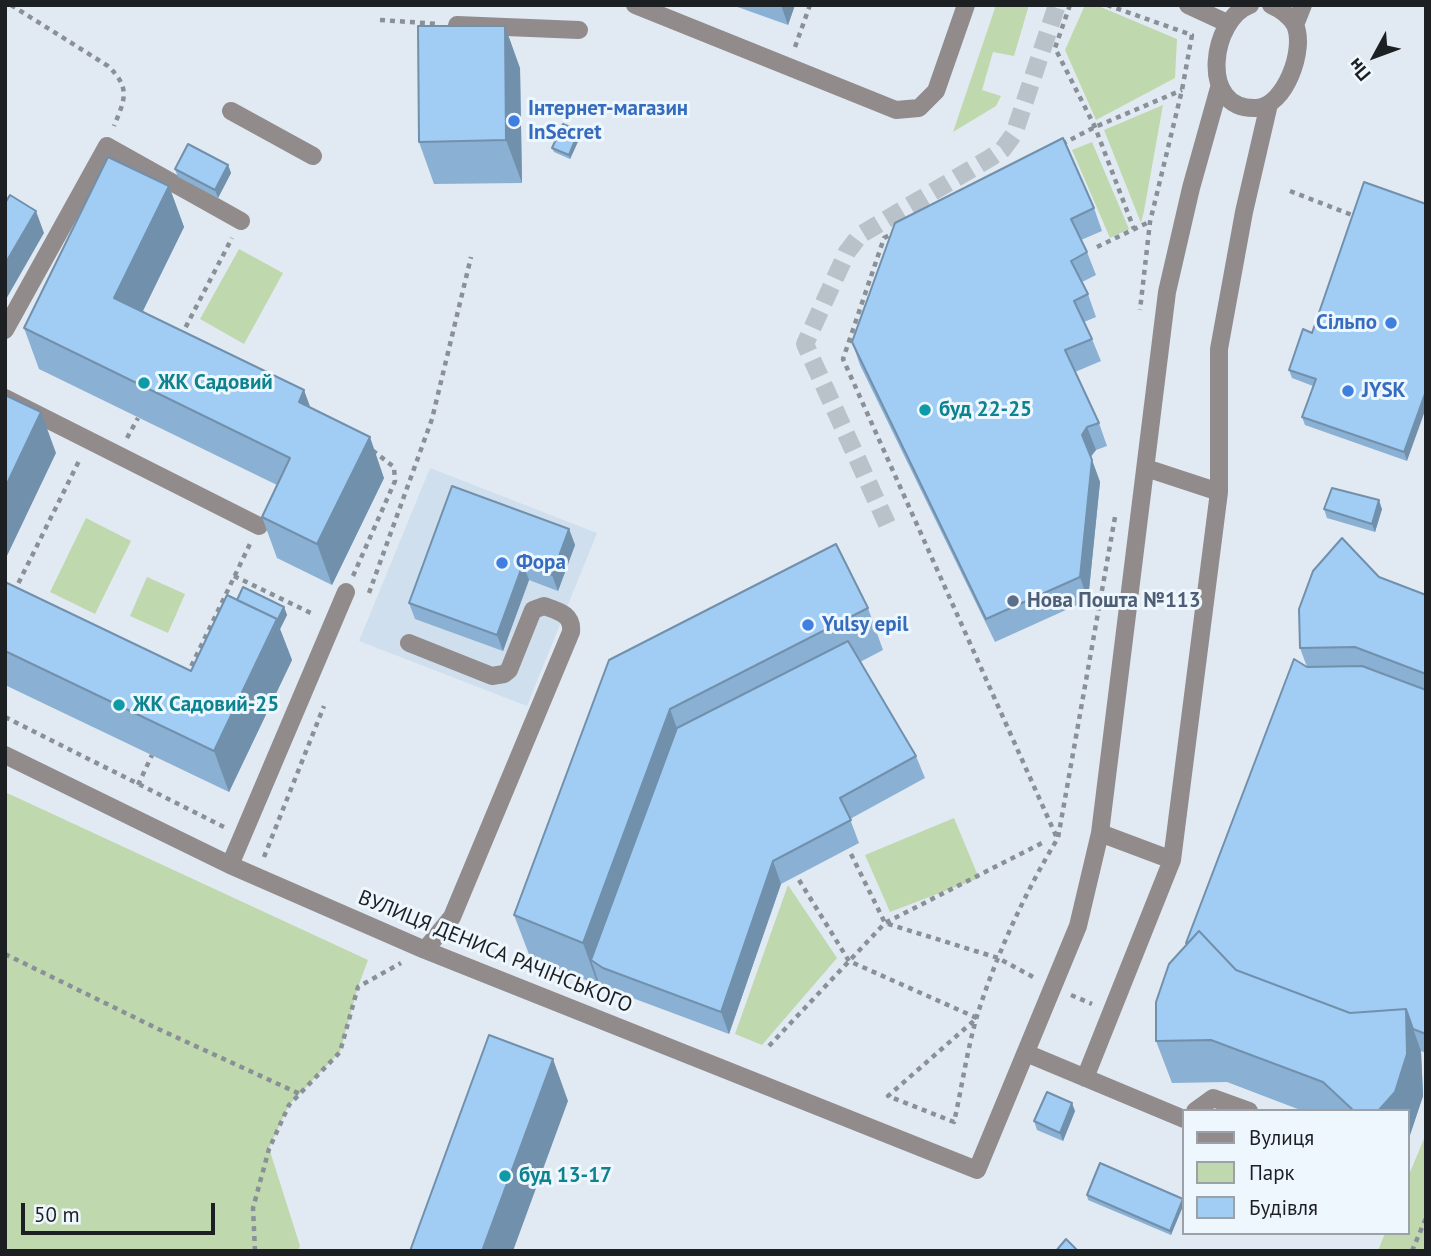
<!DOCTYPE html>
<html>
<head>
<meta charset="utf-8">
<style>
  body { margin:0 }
  #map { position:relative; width:1431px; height:1256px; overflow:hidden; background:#e1eaf3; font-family:"PT Sans",sans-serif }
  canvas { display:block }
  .frame { position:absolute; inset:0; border:7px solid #1d2023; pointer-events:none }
  .legend { position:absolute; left:1182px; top:1109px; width:228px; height:126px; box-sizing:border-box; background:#eff7fe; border:2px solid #9ba1a6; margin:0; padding:9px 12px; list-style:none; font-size:21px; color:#1d2023 }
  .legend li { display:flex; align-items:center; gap:14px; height:35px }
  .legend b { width:35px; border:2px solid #9ba1a6 }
  .north { position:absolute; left:1340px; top:21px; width:70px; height:70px; -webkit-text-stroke:5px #eff7fe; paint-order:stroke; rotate:229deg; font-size:19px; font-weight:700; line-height:28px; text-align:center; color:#1d2023 }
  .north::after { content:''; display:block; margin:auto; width:24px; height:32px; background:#1d2023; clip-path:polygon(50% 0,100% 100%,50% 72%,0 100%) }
  .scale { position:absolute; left:21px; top:1203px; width:194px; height:32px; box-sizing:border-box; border:4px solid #1d2023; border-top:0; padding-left:9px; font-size:21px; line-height:24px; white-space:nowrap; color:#1d2023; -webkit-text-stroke:5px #eff7fe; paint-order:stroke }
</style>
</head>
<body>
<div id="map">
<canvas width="1431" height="1256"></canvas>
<div class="frame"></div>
<ul class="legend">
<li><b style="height:9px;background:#918b8c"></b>Вулиця</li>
<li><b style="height:19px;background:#c0d8ad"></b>Парк</li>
<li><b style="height:19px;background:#a1cdf5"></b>Будівля</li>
</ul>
<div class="north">Пн</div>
<div class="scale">50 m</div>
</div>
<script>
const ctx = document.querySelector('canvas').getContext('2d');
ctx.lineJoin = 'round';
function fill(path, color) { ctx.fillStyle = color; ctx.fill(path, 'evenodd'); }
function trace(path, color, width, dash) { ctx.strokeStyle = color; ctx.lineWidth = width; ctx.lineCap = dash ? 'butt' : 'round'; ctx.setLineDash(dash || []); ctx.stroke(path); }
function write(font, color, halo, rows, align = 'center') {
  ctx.font = font + ' "PT Sans",sans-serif'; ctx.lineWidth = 6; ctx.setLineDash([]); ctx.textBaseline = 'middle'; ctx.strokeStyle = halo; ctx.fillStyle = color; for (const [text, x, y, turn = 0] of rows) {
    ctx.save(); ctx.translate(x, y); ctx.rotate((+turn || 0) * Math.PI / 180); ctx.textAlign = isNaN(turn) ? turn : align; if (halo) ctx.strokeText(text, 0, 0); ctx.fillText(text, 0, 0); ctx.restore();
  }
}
const built = new Path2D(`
  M430,468l167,65 -70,173 -168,-65z`);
const green = new Path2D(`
  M996,5h33l-15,51 -21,-4 -11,38 19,6 -5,10 -43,26z
  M1085,5h11l81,34 -2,39 -79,42 -31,-70z
  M1163,105l-19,106 -3,12 -37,-93z
  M1092,142l37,87 -19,9 -38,-88z
  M239,249l44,24 -39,71 -44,-25z
  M86,518l45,23 -36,73 -45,-22z
  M147,577l38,17 -17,39 -38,-17z
  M5,792l363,168 -10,27 -18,65 -51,53 -20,43 31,98 -2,5h-293z
  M954,818l25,60 -89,34 -25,-57z
  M788,885l49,73 -75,87 -27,-11z
  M1426,1134v117h-48l7,-18h23v-56z`);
const minorTunnel = new Path2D(`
  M887,524l-82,-180 42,-92 13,-17 130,-77 13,-9 11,-15 43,-129`);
const path = new Path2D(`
  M11,5l97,61c23,22 17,33 6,60
  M1070,5l-15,43 40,79 39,102
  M1107,5l85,30 -10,55 -32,132 -10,88
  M380,20l59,4
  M795,47l15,-42
  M1062,144l33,-17 87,-37
  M1290,191l67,26
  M897,231l-13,7 -41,121 214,479
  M1097,247l52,-25
  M181,336l51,-98
  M127,438l11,-20
  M234,576l81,39
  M353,576l42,-95 -1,-14 -22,-17
  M14,592l66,-133
  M369,593l63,-174 39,-162
  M187,675l63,-131
  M5,717l221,111
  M138,785l14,-30
  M851,854l34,69 113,35 37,20
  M264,857l60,-151
  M799,880l50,81 128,57 -89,78 66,26c8,-35 13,-72 23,-106 18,-58 49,-126 81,-178l57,-321
  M5,954l149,73 146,67
  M1071,995l21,9
  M769,1046l116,-123 157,-80
  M255,1251l-2,-43 16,-59 20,-44 51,-53 18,-65 43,-24
  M1412,1251l14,-33`);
const minor = new Path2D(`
  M635,5l261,105 23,-2 17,-17 30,-86
  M1188,5l39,18
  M1250,5c-38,13 -53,105 6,103 29,-1 50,-59 39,-83 -5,-9 -15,-16 -24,-20
  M457,25l122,5
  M1295,25l8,-20
  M231,111l82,45
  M5,330l102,-184 134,75
  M5,398l254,128
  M1146,468l73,24
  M409,643l83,33 12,-2 5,-4 24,-60 11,-4c14,5 29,8 27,26l-119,285 -27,33
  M5,755l225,110 195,85 552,220 101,-244 22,-93 67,-541 24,-104 28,-100
  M1100,833l72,27
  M230,865l116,-273
  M1026,1053l158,66
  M1085,1078l87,-218 47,-368v-143l25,-137 25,-108
  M1195,1111l18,-13 36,13`);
const wall = new Path2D(`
  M732,5h63l-7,20z
  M520,68l2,115 -88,1 -15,-42z
  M579,131l2,4 -11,24 -16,-7 -2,-4z
  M228,165l3,8 -13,25 -40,-21 -3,-8z
  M1364,182l43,279 -102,-36 -3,-8 11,-31 -21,-8 -3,-8 23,-37z
  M169,186l15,41 -41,84 167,97 74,70 -52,107 -55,-27 -15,-41 15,-32 -238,-116 -15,-41z
  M1094,208l8,23 -21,9 6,12 9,23 -14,7 6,12 8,23 -12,5 8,17 9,22 -26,11 24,51 8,23 -11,4 -5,7 9,25 -12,118 -93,42 -135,-277 -8,-23 43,-119z
  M1324,509h58l-7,23 -48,-14z
  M569,529l6,16 -17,46 -29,-11 -26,71 -88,-32 -6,-16z
  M1379,577l47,18v458l-5,-2 2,45 -13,39 -2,-24h-105l-76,-29 -55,1 -16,-42 30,-96v-2l121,-276 -7,-19z
  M5,582l186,89 46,-71 47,7 3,8 -7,14 12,31 -63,132 -224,-107z
  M868,608l15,42 -23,12 56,94 9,22 -75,41 9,24 -78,41 -52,150 -118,-44 -12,-7 -1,2 -68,-28 -16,-42 95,-255z
  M1075,1111l-12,30 -26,-11 -3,-9z
  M1087,1195l96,4 -12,36 -83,-35z`);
const shadedWall = new Path2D(`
  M781,5h14l-7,20z
  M505,26l15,42 2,115 -16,-43z
  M579,131l2,4 -11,24 -1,-4z
  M228,165l3,8 -13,25 -3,-8z
  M169,186l15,41 -55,112 -15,-41z
  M36,211l8,22 -39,68v-37z
  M304,390l15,41 -20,-29z
  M1426,391v17l-19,53 -3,-9z
  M41,412l15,41 -51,107v-72z
  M1087,427l9,23 -6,7 -8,-22z
  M370,437l14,41 -52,107 -15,-41z
  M1092,460l8,22 -12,118 -8,-23z
  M1379,500l3,9 -7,23 -3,-8z
  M569,529l6,16 -17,46 -6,-16z
  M523,564l6,16 -26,71 -6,-16z
  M284,607l3,8 -7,14 12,31 -63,132 -15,-41z
  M670,709l15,42 -94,209 8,23 -1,2 -15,-42z
  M773,861l8,23 -52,150 -8,-22z
  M1406,1009l15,42 2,45 -13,39 -2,2v-26h-30z
  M553,1059l15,42 -55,150h-31z
  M1072,1103l3,8 -12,30 -3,-8z
  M1183,1199l1,5 -13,31 -1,-4z`);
const building = new Path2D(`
  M418,26h87l1,114 -87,2z
  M563,124l16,7 -10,24 -17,-7z
  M1063,138l31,70 -23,11 16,33 -16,9 17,33 -14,7 18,38 -27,11 34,73 -12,4 -5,8 10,25 -12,117 -94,42 -134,-277 43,-119z
  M188,144l40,21 -13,25 -40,-21z
  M108,157l61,29 -55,112 190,92 -5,12 71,35 -53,107 -55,-27 28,-59 -266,-130z
  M1364,182l62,22v187l-22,61 -102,-35 14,-38 -27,-9 14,-41 9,4z
  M10,195l26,16 -31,53v-61z
  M5,395l36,17 -36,76z
  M452,486l117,43 -17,46 -29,-11 -26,71 -88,-32z
  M1332,488l47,12 -7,24 -48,-15z
  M1342,538l37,39 47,18v79l-71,-27 -55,1 -1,-39 14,-38z
  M836,544l32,64 -198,101 -87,234 -69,-28 95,-255z
  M5,582l186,89 36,-76 50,24 -63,132 -209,-100z
  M243,587l41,20 -7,14v-2l-40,-19z
  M848,641l68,115 -76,42 11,22 -78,41 -52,151 -118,-44 -12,-8 86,-232z
  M1294,659l13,8 55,-1 64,24v344l-13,-5 -7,-20 -56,4 -114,-43 -37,-39 -12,13 -1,-1z
  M1199,931l37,39 114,43 56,-4 1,45 -12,38 -17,19h-24l-31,-29 -112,-42 -55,1v-39l13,-38z
  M489,1035l64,24 -71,192h-72z
  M1047,1092l25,11 -12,30 -26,-12z
  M1100,1163l83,36 -13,32 -83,-36z
  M1066,1239l12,12h-22z`);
const markers = [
  [514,121,7,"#3f7fe0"],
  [1391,323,7,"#3f7fe0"],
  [144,383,7,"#0f9aa8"],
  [1348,391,7,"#3f7fe0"],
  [925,410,7,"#0f9aa8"],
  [502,563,7,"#3f7fe0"],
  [1013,601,7,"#5c6f8a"],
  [808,625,7,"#3f7fe0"],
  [119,705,7,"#0f9aa8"],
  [505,1176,7,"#0f9aa8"]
];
const shopNames = [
  ["Інтернет-магазин",528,109],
  ["InSecret",528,133],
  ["Сільпо",1377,323,"right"],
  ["JYSK",1362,391],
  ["Фора",516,563],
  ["Yulsy epil",822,625]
];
const cultureNames = [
  ["ЖК Садовий",158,383],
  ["буд 22-25",939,410],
  ["ЖК Садовий-25",133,705],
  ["буд 13-17",519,1176]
];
const serviceNames = [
  ["Нова Пошта №113",1027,601]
];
const streetNames = [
  ["ВУЛИЦЯ ДЕНИСА РАЧІНСЬКОГО",495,952,22]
];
fill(built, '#d0dfed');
fill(green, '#c0d8ad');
trace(minorTunnel, '#bac2c9', 18, [18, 9]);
trace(path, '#8a9097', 4.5, [5, 5]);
trace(minor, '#918b8c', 18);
fill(wall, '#8ab0d3');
fill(shadedWall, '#7190ac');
fill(building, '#a1cdf5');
trace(building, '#7190ac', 2);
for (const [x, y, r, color] of markers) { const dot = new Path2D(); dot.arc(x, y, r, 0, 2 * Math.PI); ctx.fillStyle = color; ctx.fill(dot); trace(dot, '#eff7fe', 2.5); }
write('bold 21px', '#366cbe', '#eff7fe', shopNames, 'left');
write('bold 21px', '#0d838f', '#eff7fe', cultureNames, 'left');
write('bold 21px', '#4e5e75', '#eff7fe', serviceNames, 'left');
write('21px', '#1d2023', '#eff7fe', streetNames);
</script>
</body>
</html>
